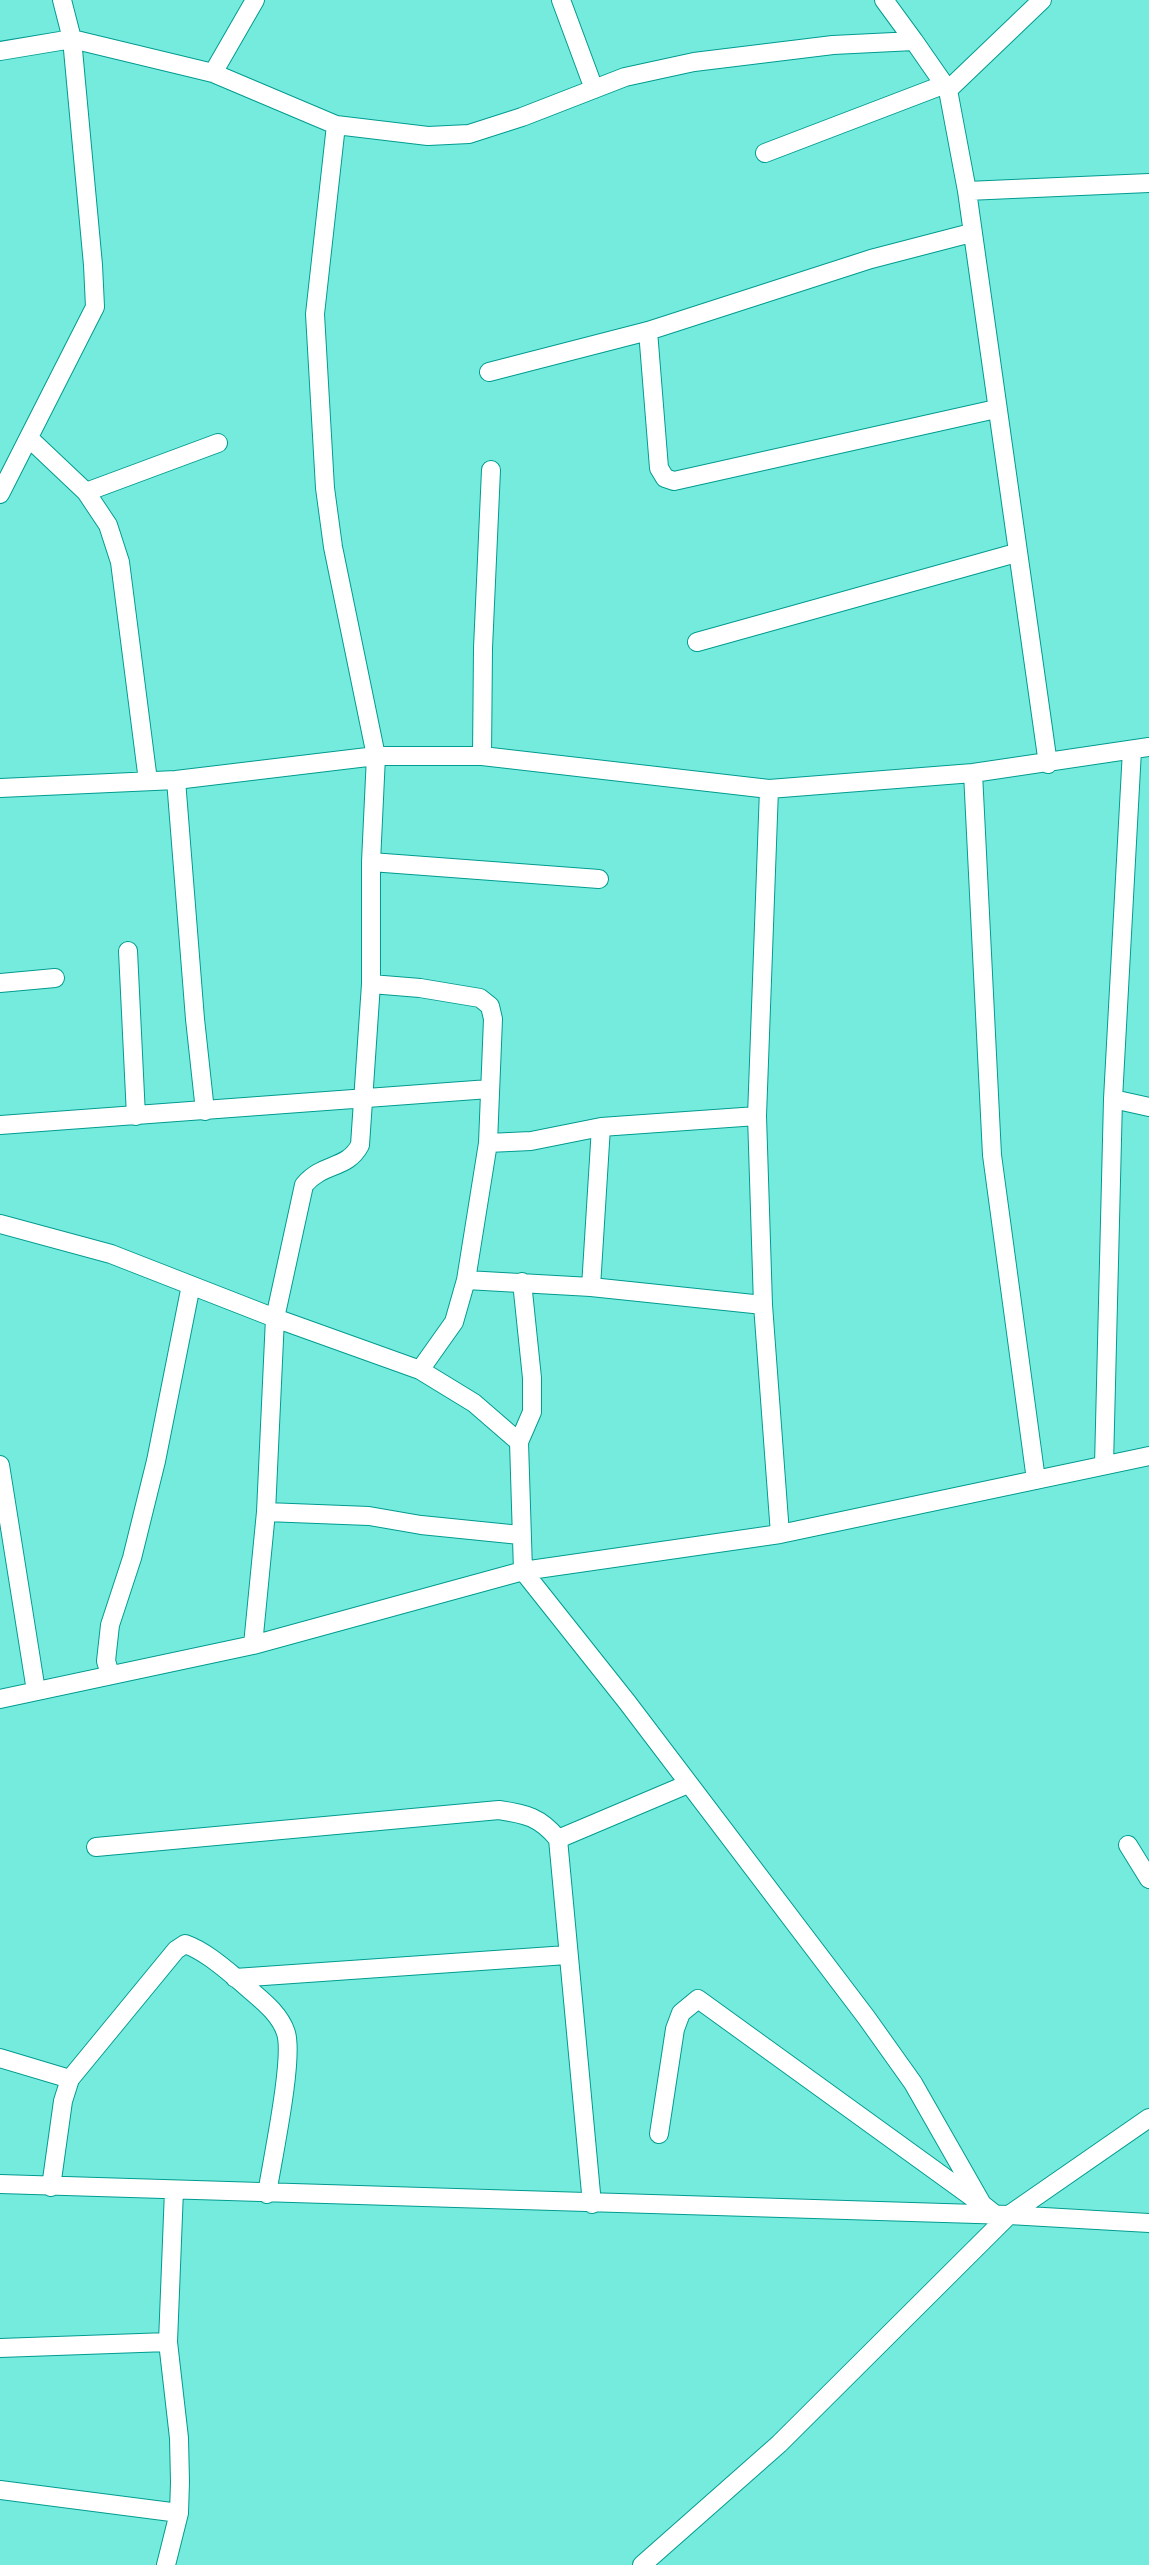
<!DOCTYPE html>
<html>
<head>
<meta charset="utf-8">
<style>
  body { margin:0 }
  canvas { display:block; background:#75ebde }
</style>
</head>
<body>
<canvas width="1149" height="2565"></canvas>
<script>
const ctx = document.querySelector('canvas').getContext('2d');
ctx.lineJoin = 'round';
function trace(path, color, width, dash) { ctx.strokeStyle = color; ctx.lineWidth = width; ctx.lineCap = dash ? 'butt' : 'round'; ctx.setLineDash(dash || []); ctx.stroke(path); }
const minor = new Path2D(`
  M561,0l33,89
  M884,0l30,41
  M0,51l72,-12 141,34 123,52 92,11 41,-2 53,-17 103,-40 69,-15 139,-17 81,-4 34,49 19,101 81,573
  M213,73l42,-73
  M948,90l94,-90
  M765,153l178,-68
  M967,191l182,-8
  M648,331l11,137 6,10 9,3 322,-72
  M489,372l159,-41 223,-72 100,-26
  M30,439l56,53 22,33 12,37 28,219
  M86,492l132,-49
  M0,494l95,-187 -2,-42 -21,-226 -10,-39
  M697,642l319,-89
  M482,756l1,-108 8,-178
  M973,773l19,382 44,325
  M176,780l19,239 10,92
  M0,788l176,-8 200,-24h106l287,33 204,-16 176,-26
  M769,789l-12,327 6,189 17,229
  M371,862l228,17
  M128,951l8,165
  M0,983l55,-5
  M371,984l49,4 60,10 10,8 3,13 -5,124 -22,137 -12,42 -34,48
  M1113,1099l36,8
  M0,1125l489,-36
  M488,1143l43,-2 70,-14 156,-11
  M0,1224l111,30 164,64 145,52 54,33 45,39 4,129 104,131 239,315 47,66 69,121 15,12
  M466,1280l125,7 172,18
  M591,1287l10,-160
  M519,1442l13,-30v-34l-10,-96
  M0,1465l36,226
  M1104,1465l9,-366 19,-349
  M266,1512l103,4 52,9 99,10
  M253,1645l13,-133 9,-194 29,-133c19,-23 43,-15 56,-40l11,-161v-122l5,-106 -43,-209 -8,-59 -10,-174 21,-189
  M110,1674l-4,-13 4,-36 22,-67 24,-97 35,-176
  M0,1699l253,-54 270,-74 257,-37 369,-78
  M558,1839l130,-55
  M1128,1845l21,34
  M96,1847l403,-37c27,4 41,7 59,29l34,365
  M235,1978l332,-23
  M0,2058l70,21
  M659,2134l16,-105 6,-16 17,-14 278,201
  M0,2184l1009,31 140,8
  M51,2187l12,-86 7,-22 106,-129 9,-6c20,7 39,24 56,38 16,15 38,29 45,51 8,26 -14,128 -19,161
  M0,2348l168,-6
  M0,2490l179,23
  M166,2565l13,-52 1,-31 -1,-44 -11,-96 6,-152
  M642,2565l137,-121 230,-229 140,-97`);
trace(minor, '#009c90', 20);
trace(minor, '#fff', 18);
</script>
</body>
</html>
